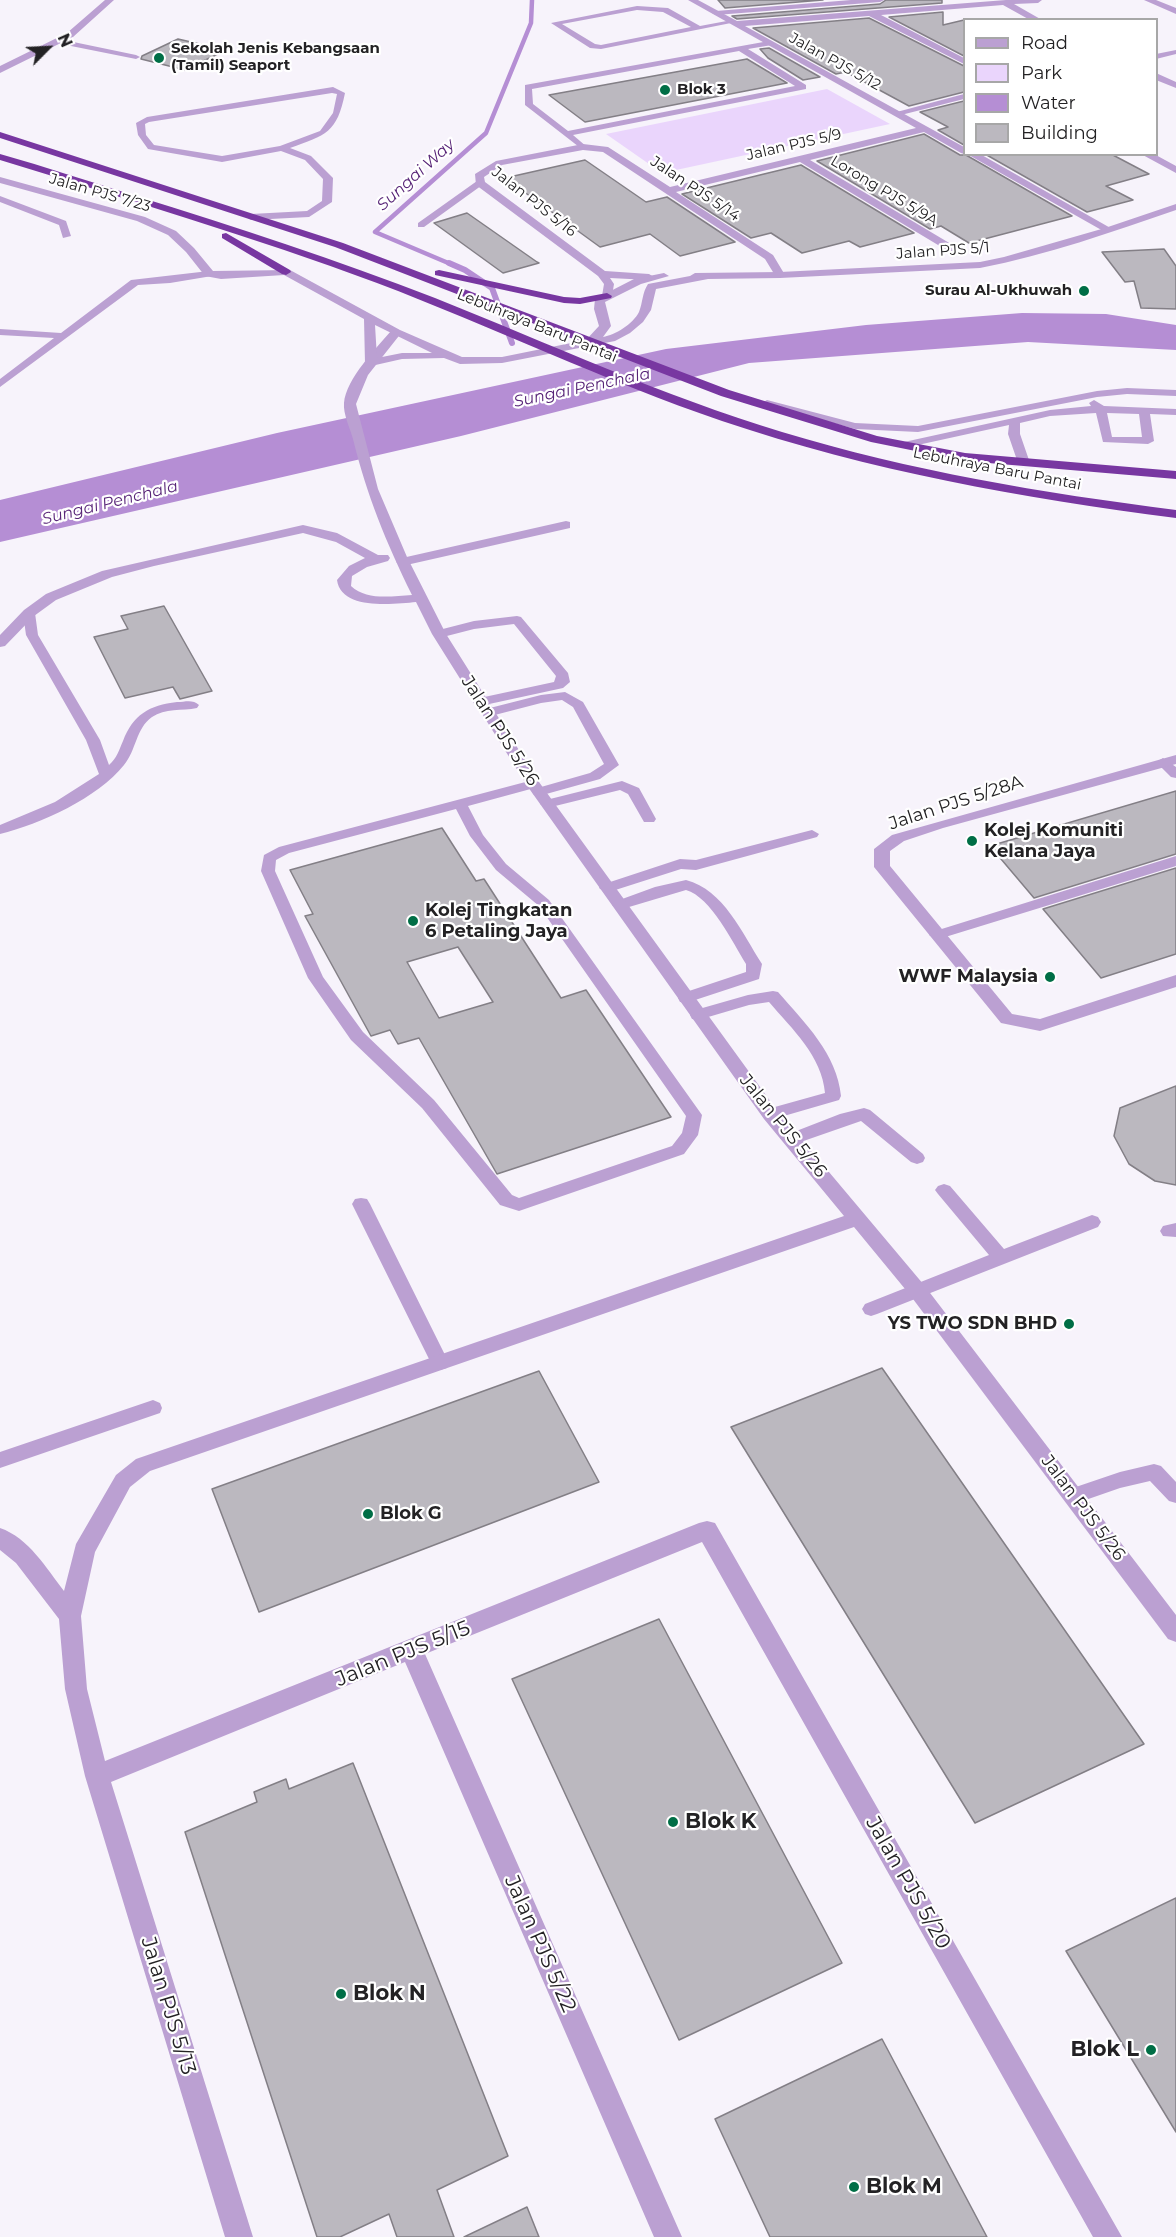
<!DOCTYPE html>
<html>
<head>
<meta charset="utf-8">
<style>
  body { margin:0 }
  #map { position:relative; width:1176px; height:2237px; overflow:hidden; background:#f7f3fb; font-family:Montserrat,sans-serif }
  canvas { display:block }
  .legend { position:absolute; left:963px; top:18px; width:195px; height:138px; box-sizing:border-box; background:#fff; border:2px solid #a7a7a7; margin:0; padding:8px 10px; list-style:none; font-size:18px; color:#232224 }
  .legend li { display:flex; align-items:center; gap:12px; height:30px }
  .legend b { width:30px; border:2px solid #a7a7a7 }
  .north { position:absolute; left:18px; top:18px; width:60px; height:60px; -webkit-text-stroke:4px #fff; paint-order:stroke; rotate:66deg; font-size:16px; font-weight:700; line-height:24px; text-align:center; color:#232224 }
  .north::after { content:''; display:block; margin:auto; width:21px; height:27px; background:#232224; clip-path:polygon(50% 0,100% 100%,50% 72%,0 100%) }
</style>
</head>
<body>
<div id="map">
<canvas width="1176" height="2237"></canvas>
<ul class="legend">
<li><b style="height:8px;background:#bba0d2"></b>Road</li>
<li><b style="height:16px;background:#ead5fc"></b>Park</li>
<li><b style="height:16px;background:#b58ed4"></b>Water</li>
<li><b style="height:16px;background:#bbb8bf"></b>Building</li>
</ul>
<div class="north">N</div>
</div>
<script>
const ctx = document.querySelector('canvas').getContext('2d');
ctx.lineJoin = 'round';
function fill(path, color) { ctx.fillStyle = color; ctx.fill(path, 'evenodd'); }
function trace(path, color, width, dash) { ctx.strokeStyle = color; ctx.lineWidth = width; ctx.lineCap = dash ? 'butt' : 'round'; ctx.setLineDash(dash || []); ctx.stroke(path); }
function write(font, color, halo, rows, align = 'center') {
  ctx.font = font + ' Montserrat,sans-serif'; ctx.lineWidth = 4.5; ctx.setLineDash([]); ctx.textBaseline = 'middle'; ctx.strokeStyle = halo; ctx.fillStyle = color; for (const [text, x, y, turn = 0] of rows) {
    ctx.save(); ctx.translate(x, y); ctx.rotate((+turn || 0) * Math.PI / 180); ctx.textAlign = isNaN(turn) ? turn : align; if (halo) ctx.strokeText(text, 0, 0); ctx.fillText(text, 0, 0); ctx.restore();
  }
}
const green = new Path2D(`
  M827,89l63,35 -228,49 -56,-39z`);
const water = new Path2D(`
  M1022,313l84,1 70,11v25l-148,-8 -279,21 -288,73 -461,106v-42l277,-67 389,-84 200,-24z`);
const streamFar1 = new Path2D(`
  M453,265l-78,-33 111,-99 45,-110 1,-23`);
const stream = new Path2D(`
  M449,263l16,7 27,18 20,55`);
const building = new Path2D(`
  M718,0h105l-98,8z
  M886,0h56v3l-205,16 -5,-3 148,-12z
  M943,12v13l21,-5v36l-75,-39z
  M869,18l95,48v26l-55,14 -63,-34 -10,2 -83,-46z
  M178,39l48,11 -41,20 -44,-11 1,-3z
  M769,48l51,29 -17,3 -35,-22 -8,-9z
  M747,59l40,24 -202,39 -36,-27z
  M964,101v44l-26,-15 10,-3 -28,-15z
  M924,134l36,21h6l106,61 -103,27 -28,-17 -11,3 -113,-68z
  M985,154h126l38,20 -43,12 27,14 -46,12z
  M585,160l61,42 21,-5 68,45 -55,14 -30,-22 -50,13 -95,-69z
  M801,165l113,68 -54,14 -11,-6 -47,12 -31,-20 -20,5 -69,-44z
  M467,213l70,49 2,1 -36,10 -69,-50z
  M1164,249l12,17v43l-35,-1 -7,-27 -9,1 -23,-30z
  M164,606l48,85 -32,8 -7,-12 -48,11 -31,-61 34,-8 -7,-13z
  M1176,791v63l-142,44 -44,-52z
  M442,828l34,53 8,-2 77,119 25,-8 85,127 -174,57 -78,-136 -21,6 -8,-14 -19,6 -66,-120 8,-2 -23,-44zM458,947l35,55 -54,16 -32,-56z
  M1176,868v86l-75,24 -58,-69z
  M1176,1086v99l-21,-4 -26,-17 -15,-28 6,-28z
  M882,1368l262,376 -169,79 -244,-396z
  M539,1371l60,111 -340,130 -47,-123z
  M659,1619l183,344 -163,77 -167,-361z
  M353,1763l155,393 -71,34 17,47h-57l-8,-23 -49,23h-23l-132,-405 72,-30 -3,-10 32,-13 3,10z
  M1176,1898v234l-110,-181z
  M882,2039l105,198h-217l-55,-118z
  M527,2207l12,30h-75z`);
const service = new Path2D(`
  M851,0h33l-4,2 -164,13 -4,-2 4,-2z
  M637,6l31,2 32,18 32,-6 4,2 -135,27 -11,-1 -39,-25zM637,10l26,2 28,15 -90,18 -6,-1 -33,-20z
  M59,39l77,16 4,2 -4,2 -80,-16 -1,-2z
  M769,41l4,2 -1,2 -24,4 58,36v4l-233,46 14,12 -4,3 -58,-45v-20zM739,51l56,35 -227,45 -35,-27 -1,-15z
  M1176,50v4l-20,5v-5z
  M333,87l12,6c-8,40 -19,42 -55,55l21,8 22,22 -1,24 -23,15 -58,3 -5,-3 5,-3 56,-3 15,-10 1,-22 -18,-19 -24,-9 -59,11 -74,-13 -10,-14 -2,-12 11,-6zM332,93l5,1 -4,19 -13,18 -40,15 -58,10 -68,-11 -8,-10 -1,-11 4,-2z
  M964,94v5l-67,17 -4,-3z
  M477,181l8,2 -61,44h-6v-4z
  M0,196l66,25 5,15 -8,2 -4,-13 -59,-23z
  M209,271l3,1v4l-42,7 -32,2 -138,102v-8l54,-41 -54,-3v-6l61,4 70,-53z
  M1127,388l49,2v6l-49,-2 -30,3 -179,35 -63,-3 -93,-26 5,-3 88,23 63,3 179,-35z
  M1094,400l10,6 72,3v6l-26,-1 4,27 -6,3 -45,-2 -7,-29 -46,3 -30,7v11l10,29 -6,3 -6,-3 -10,-29 1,-9 -105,23 -6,-3 6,-3 146,-32 41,-4 -2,-3zM1107,413l32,1 3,23h-30z
  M566,521l4,1v6l-168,38 -6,-4 6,-4z
  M29,609l6,4 3,22 62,105 9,25c8,-7 10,-15 14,-24 10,-26 26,-36 54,-39 8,0 16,-3 22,3l-2,3c-15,3 -32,0 -45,9 -16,11 -16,34 -28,48 -26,33 -84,59 -124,69v-9l55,-23 44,-28 -13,-34 -60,-105 -3,-22z
  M517,616l4,1 47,56 2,9 -7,6 -83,18 -5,-1 -2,-3 2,-3 79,-17 2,-6 -42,-52 -40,5 -35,9 -6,-4 2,-3 39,-10z
  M565,692l18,10 36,63 -19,14 -61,17 -5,-1 -2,-3 2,-3 56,-16 14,-9 -31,-57 -11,-7 -21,3 -54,14 -7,-4 2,-3 59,-15z
  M1163,758l13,9v11l-5,-1 -15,-15z
  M533,780l7,4 -2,3 -70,19 15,29 23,29 43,36 153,215 -4,20 -14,19 -165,57 -19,-6 -78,-97 -71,-68 -43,-62 -47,-107 3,-16 15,-8zM456,809l14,27 26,34 43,36 147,210 -4,17 -10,13 -153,52 -7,-3 -78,-95 -71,-68 -40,-55 -48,-106 1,-11 13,-7z
  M622,781l17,7 17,31 -2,3h-10l-16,-28 -8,-4 -73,18 -7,-4 2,-3z
  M812,830l7,4 -2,3 -121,33 -15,-1 -75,24 -7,-5 2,-3 79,-26 16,1z
  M1176,856v10l-234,72 -5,2 -8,-5 3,-3z
  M686,880c38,10 56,53 76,84l-3,15 -73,24 -6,-1 -2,-4 2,-4 66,-22v-8c-13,-21 -35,-67 -60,-74l-67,20 -7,-5 2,-3 41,-15z
  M773,991l5,1c27,31 59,62 63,104l-2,4 -69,20 -6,-2 -2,-4 2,-4 61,-17c-3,-37 -33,-64 -56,-91l-20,3 -51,15 -6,-1 -2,-4 2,-4 56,-16z
  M864,1108l6,2 53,44 2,4 -2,4 -6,2 -6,-2 -50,-41 -69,24 -6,-2 -2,-4 2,-4 54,-21z
  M944,1184l6,2 54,63 88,-34 6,2 3,5 -3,5 -221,87 -6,2 -6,-2 -3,-5 3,-5 124,-49 -51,-61 -3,-4 3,-4z
  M361,1198l6,1 3,5 79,159 -2,5 -7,2 -7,-2 -2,-5 -79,-159 3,-5z
  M1176,1223v14l-13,-1 -3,-5 3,-5z
  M153,1400l7,3 2,5 -2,5 -160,55v-16z
  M1154,1464l7,2 15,16v21l-7,-2 -19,-20 -30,7 -46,16 -7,-2 -3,-6 3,-6 53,-18z`);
const minor = new Path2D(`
  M688,0h10l39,21 269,-21h36l-4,3 -24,1 28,16h-12l-27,-15 -122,10 83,43v6l-95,-48 -124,10 219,121v7l-3,-1 -37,-21 -114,28 146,87v4h-8l-148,-89 -124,30 97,63 12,20 -5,3 -4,-1 -11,-18 -162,-107 -20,-2 -81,15 -18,12 1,5 120,89 44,3 5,3 -5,3 -39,-2 4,6 -2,12 -5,3 -5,-3 2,-12 -6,-8 -122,-91 -1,-11 21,-13 87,-17 25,3 62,40 246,-59z
  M1144,0h12l20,8v6z
  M1156,73l20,9v6l-20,-8z
  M967,154h13l134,76 -9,2z
  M1141,154h13l22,12v7z
  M396,329l6,3 -34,43 -12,29 22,85 29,68 39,77 93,148 237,327 148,176 252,330v27l-8,-3 -258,-344 -56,-68 -704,244 -20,16 -35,65 -14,64 6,73 18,72 594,-238 8,-2 8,2 407,714h-29l-391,-695 -277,112 257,583h-28l-249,-575 -294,120 142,455h-28l-140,-461 -20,-87 -6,-70 -43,-56 -16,-13v-22c29,10 46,40 64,63l12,-47 40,-69 20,-16 708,-243 -80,-97 -236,-332 -96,-153 -16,-32c-21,2 -75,9 -79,-22l12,-14 16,-8 -29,-16 -33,-9 -149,33 -42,11 -56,23 -22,16 -29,30 -5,1v-12l24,-25 22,-16 56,-23 201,-46 34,8 41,22h10l2,3 -2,3 -21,6 -15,9 -1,10c16,15 41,10 61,9 -26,-53 -45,-99 -59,-156 -3,-11 -10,-25 -9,-36 2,-24 33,-56 48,-73z
  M1176,755v9l-233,64 -39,13 -14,10v15l122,148 28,5 136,-44v12l-136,44 -39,-8 -127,-156v-18l18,-14z`);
const tertiary = new Path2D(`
  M105,0h9l-41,37 -73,36v-7l67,-33z
  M0,177l145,40 31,14 18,17 19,23 77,-1 110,60 62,27h40l84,-17 13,-14 -5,-17 1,-10 39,-20 30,-6 5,3 -28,8 -36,18 6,24 -8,11c12,-2 30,-13 36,-25 4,-10 3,-19 9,-28l42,-8 5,-3 85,-1 200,-10 24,-5 101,-29 71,-24v6c-64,22 -129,45 -196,58l-200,10 -72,1 -52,10 -5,21 -8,12 -13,11 -15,8 -113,22 -42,1 -16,-6 -42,1 -31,7 -6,-3 -1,-44 -80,-44 -63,4 -16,-3 -19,-24 -18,-17 -31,-14 -137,-38zM375,325l57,28h-30l-25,5z`);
const motorway = new Path2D(`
  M0,132l343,111 386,147 148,46 88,17 211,18v8l-211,-18 -94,-19 -150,-46 -386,-149 -335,-109z
  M0,154c46,13 91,28 136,42 101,31 201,64 299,102 115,46 228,98 347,134 128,39 261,61 394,78v8c-154,-20 -306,-47 -454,-97 -117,-40 -229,-94 -345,-138 -124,-46 -251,-84 -377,-123z
  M226,233l64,37 1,2 -5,3 -4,-1 -60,-36v-4z
  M439,270l125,27 16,1 27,-5 5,3 -1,2 -31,6 -16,-1 -129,-28v-4z`);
const markers = [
  [159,58,6,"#006e46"],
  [665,90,6,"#006e46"],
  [1084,291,6,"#006e46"],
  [972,841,6,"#006e46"],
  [413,921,6,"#006e46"],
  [1050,977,6,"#006e46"],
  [1069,1324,6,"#006e46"],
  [368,1514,6,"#006e46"],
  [673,1822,6,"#006e46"],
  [341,1994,6,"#006e46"],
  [1151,2050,6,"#006e46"],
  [854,2187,6,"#006e46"]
];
const farPoinames = [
  ["Sekolah Jenis Kebangsaan",171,49],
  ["(Tamil) Seaport",171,66],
  ["Blok 3",677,90],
  ["Surau Al-Ukhuwah",1072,291,"right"]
];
const farStreetnames = [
  ["Jalan PJS 5/12",835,62,29],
  ["Jalan PJS 5/9",794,145,-13],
  ["Jalan PJS 5/14",695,189,34],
  ["Lorong PJS 5/9A",884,191,31],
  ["Jalan PJS 7/23",100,193,16],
  ["Jalan PJS 5/16",534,202,38],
  ["Jalan PJS 5/1",943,251,-4],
  ["Lebuhraya Baru Pantai",537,326,22],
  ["Lebuhraya Baru Pantai",997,469,11]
];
const farWaternames = [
  ["Sungai Way",416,175,-42],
  ["Sungai Penchala",582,388,-12],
  ["Sungai Penchala",110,503,-14]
];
const streetNames = [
  ["Jalan PJS 5/26",500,731,57],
  ["Jalan PJS 5/28A",956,803,-18],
  ["Jalan PJS 5/26",783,1126,51],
  ["Jalan PJS 5/26",1083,1508,53]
];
const poiNames = [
  ["Kolej Komuniti",984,831],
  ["Kelana Jaya",984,852],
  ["Kolej Tingkatan",425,911],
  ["6 Petaling Jaya",425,932],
  ["WWF Malaysia",1038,977,"right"],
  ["YS TWO SDN BHD",1057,1324,"right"],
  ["Blok G",380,1514]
];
const nearStreetnames = [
  ["Jalan PJS 5/15",403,1654,-22],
  ["Jalan PJS 5/20",908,1883,60],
  ["Jalan PJS 5/22",540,1944,66],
  ["Jalan PJS 5/13",168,2006,73]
];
const nearPoinames = [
  ["Blok K",685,1822],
  ["Blok N",353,1994],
  ["Blok L",1139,2050,"right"],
  ["Blok M",866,2187]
];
fill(green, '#ead5fc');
fill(water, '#b58ed4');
trace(streamFar1, '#b58ed4', 4.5);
trace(stream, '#b58ed4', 6);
fill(building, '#bbb8bf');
trace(building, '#837f86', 1.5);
fill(service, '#bba0d2');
fill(minor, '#bba0d2');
fill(tertiary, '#bba0d2');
fill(motorway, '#7837a1');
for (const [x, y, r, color] of markers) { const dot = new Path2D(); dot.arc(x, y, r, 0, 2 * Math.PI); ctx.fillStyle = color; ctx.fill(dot); trace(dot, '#fff', 2); }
write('bold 15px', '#232224', '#fff', farPoinames, 'left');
write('15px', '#232224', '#fff', farStreetnames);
write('italic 16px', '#572477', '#fff', farWaternames);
write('18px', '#232224', '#fff', streetNames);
write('bold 18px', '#232224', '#fff', poiNames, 'left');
write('21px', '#232224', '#fff', nearStreetnames);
write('bold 21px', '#232224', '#fff', nearPoinames, 'left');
</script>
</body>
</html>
